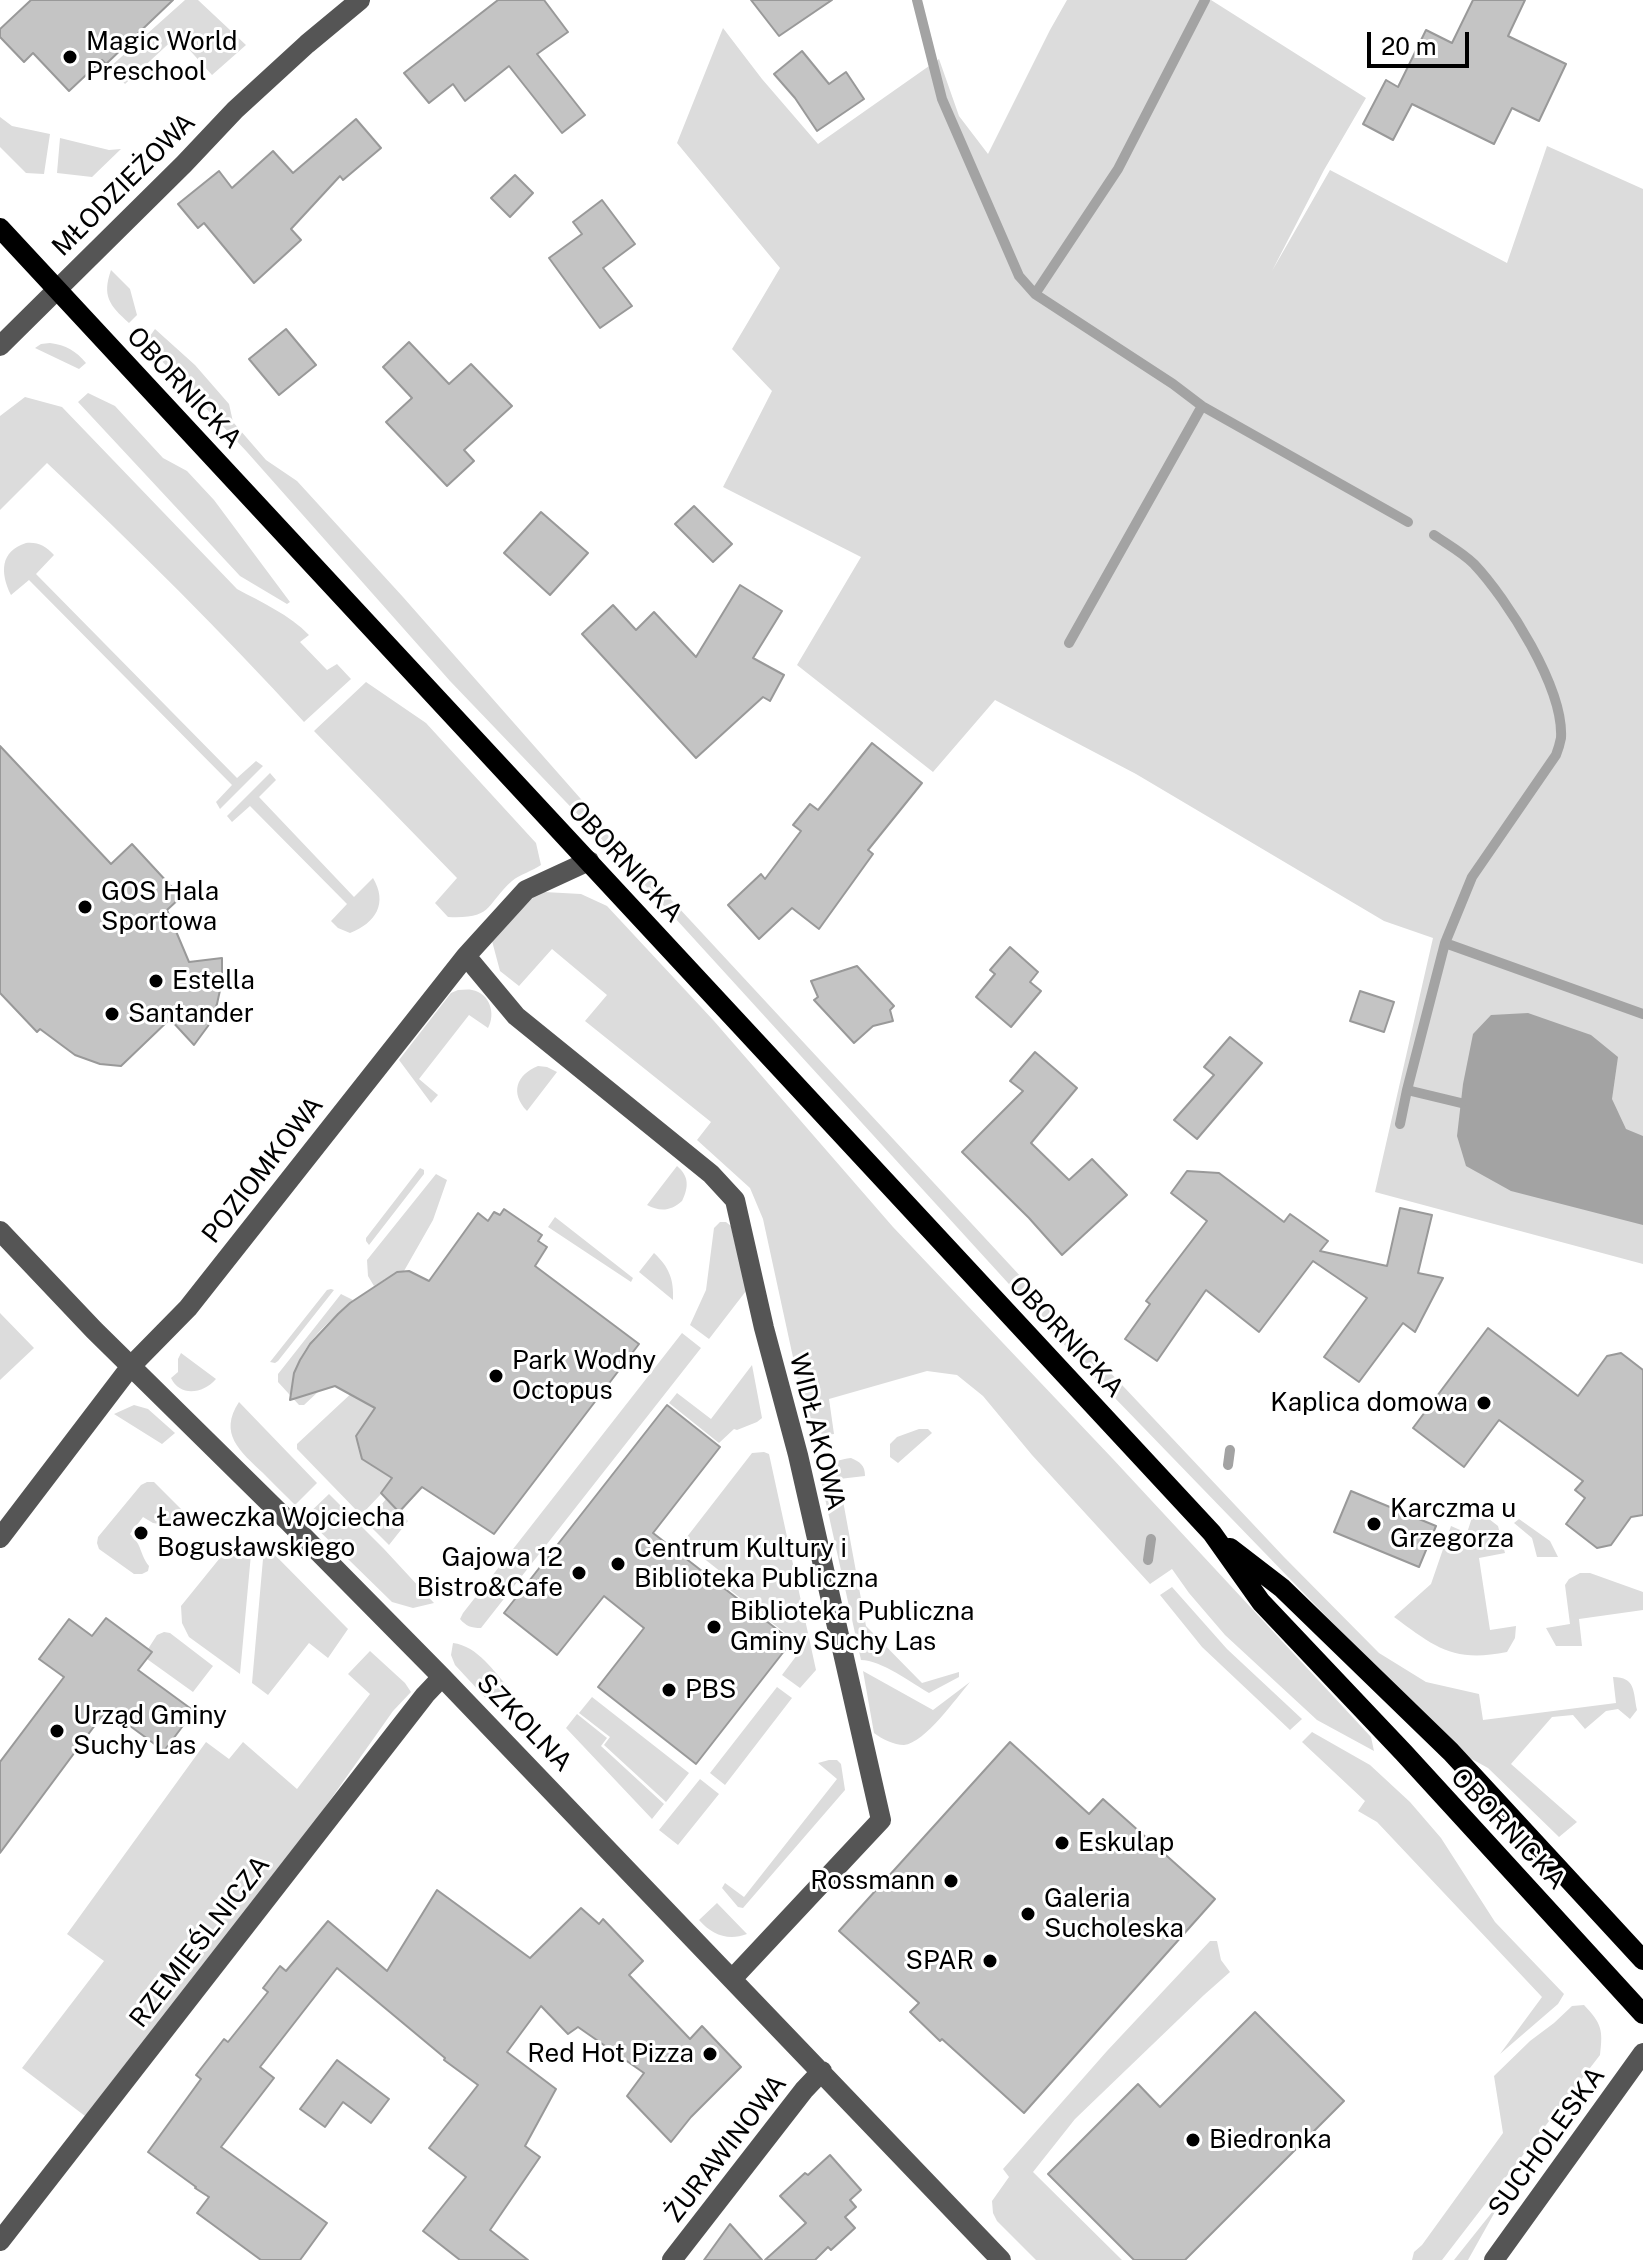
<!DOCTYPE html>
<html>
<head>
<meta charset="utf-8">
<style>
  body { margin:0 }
  #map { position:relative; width:1643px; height:2260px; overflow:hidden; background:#fff; font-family:"Public Sans",sans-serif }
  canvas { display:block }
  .scale { position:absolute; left:1367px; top:32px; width:102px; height:36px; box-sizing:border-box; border:4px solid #000; border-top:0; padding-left:10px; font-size:24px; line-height:28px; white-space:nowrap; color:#000; -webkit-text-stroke:6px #fff; paint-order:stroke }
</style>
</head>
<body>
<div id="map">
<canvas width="1643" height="2260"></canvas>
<div class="scale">20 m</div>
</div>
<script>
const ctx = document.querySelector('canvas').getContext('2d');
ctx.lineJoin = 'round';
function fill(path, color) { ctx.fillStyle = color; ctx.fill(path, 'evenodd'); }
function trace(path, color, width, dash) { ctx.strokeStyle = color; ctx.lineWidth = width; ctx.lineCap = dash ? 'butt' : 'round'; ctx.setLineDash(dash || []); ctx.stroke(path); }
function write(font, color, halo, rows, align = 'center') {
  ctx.font = font + ' "Public Sans",sans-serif'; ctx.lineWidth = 6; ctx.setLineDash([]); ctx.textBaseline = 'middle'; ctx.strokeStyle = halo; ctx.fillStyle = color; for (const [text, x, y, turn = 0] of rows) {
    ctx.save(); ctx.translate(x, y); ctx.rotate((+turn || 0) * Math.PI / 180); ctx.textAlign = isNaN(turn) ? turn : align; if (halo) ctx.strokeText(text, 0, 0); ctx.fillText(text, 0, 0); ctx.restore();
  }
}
const green = new Path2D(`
  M185,0h13l48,45 -34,30 -35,-39 -52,48 -15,-17z
  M1067,0h144l155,98 -42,72 -52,101 58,-101 177,93 40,-117 96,43v1075l-268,-72 58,-254 -49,-17 -248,-147 -141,-74 -62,72 -136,-107 64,-108 -138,-70 49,-96 -40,-42 48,-81 -103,-125 46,-115 39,51 56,65 121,-85 20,57 29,38 62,-124z
  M0,117l12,9 38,8 -6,40 -18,-1 -26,-26z
  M60,138l49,12 12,-1 -29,28 -35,-4z
  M111,270l19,19 7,26 -8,8c-20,-18 -27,-27 -18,-53z
  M155,329l40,36 34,39 4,18 33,38 31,21 106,116 236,268 435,469 210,223 95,96 47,29 53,12 4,26 133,-17 -3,-26c23,0 20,15 24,33l-7,9 -12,-10 -12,2 -21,18 -12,-14 -21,2 -41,47 66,58 -18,15 -71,-69 -20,-11 -88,-85 -299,-309 -448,-491 -183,-191 -203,-229 -102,-109z
  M50,343c16,2 26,8 36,20l-7,6 -44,-21 6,-4z
  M88,393l27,13 48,52 24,13 27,29 76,102 -3,2 -47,-28 -162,-174z
  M25,397l37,10 175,182c24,13 53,26 72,46l-9,7 27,28 10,-6 14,15 -47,43c-82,-90 -168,-175 -257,-259l-47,47v-94z
  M26,543c13,-1 19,3 28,12l-18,19 201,204 19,-17 7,5 -43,43 -4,-7 16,-17 -203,-205 -18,15c-11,-22 -11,-44 15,-52z
  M366,682l60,41 110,120 5,22c-8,6 -21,9 -29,16 -27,24 -18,38 -64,36l-13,-14 22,-25 -143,-147z
  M270,773l6,7 -17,17 95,100 19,-19c15,25 3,45 -23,55l-12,-5 -7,-7 16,-17 -97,-98 -18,16 -5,-6z
  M544,892l37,2 26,12 107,115 179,206 219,231 259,279 3,14 -57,-31 -92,-85 -36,-42 -17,-24 -22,15 -118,-129 -49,-59 -26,-21 -30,-4 -98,28 5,35 -9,1 -12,-5 -9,-22 -41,-189 -13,-31 -53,-48 14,-18 -126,-101 22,-26 -55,-46 -33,37 -19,-15 -8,-30 32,-41z
  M458,990c5,0 10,-1 14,0 18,3 24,24 16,38l-19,-13 -50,64 19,16 -7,8 -32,-43 52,-67z
  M538,1066l9,1 10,5 -30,39c-17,-18 -11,-36 11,-45z
  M677,1166c12,10 12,21 5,35 -11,10 -22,11 -35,4z
  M420,1168l4,2v4l-55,71 -3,-4v-3z
  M436,1174l11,6 -14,40 -29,51 -7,1 -23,14 -6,-10 -1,-16z
  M555,1217l78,61 -2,4 -83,-55z
  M720,1222h6l5,4 15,65 -37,48 -19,-14 16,-35 8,-62z
  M654,1253c15,14 20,26 19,47l-34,-28z
  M331,1289l3,1 -56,71 -3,2 -5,-1 57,-72z
  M341,1294l12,6c-25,22 -61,52 -60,88l9,7 17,-4 -15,14h-5l-21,-23v-8z
  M0,1313l34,35 -34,32z
  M682,1333l19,15 -220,280c-10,0 -15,-2 -21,-9l3,-6z
  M181,1353l35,26c-13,15 -36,18 -45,-1l7,-6v-13z
  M752,1365l10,53 -5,4 -20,8 -3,-1 -15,14 -50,-40 8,-10 34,26z
  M356,1389l5,12 14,6 -20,30 5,9 2,11 41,6 -22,31 -18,19 -3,1 -63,-65v-5z
  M239,1402l78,81 -22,22c-11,-11 -22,-22 -32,-32 -23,-22 -45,-39 -24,-71z
  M134,1405l14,4 27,24 -13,11 -48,-30z
  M919,1429h9l4,4 -34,30 -8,-6v-13l7,-7z
  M764,1452l5,2 47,216 -16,18 -18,-13 21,-28 -87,-68 5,-7 -38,-30 69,-89z
  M851,1458c9,4 14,7 14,18l-26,3 27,147 56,57 37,-11v5l-30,16c-17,-10 -48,-33 -68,-33l-39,-175c6,-20 7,-24 29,-27z
  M147,1482h7l27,27 3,7 -6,11 -25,-4 -10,-6 -13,17c13,12 9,19 19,32l-1,5 -6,3h-8l-35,-25 -2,-6 1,-6 43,-52z
  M329,1494l55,55 50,54 -21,5 -21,-6 -87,-85z
  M386,1499l22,22 -19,24 -20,-20v-5z
  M1475,1508l23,18 7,27 -26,5 11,72 26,-4 -1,12 -8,14c-54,11 -72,-5 -113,-35l37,-33 20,-58 16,7z
  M1519,1519l31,22 8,16h-21l-5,-19 -18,-15z
  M248,1546l3,8 -11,120 -51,-37 -7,-14 -1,-17 47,-58 10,9z
  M271,1551l77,78 -20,29 -19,-15 -41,52 -16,-12 11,-124z
  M1580,1573h10l53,19v18l-64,9 3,27h-26l-10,-18 24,-4 -5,-39 4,-6z
  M1172,1587l55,62 75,70 -12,11 -88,-83 -42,-52z
  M164,1632l6,1 43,33 -20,26 -46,-33 5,-7 -4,-3 9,-14z
  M453,1643c25,3 41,29 57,46l-17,17 -38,-41 -4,-10z
  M370,1651l35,32 6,9 -18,19 -84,119 -224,286 -63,-48 82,-107 -37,-27 139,-192 23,17 14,-17 54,47 73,-95 -22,-20z
  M863,1671l70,39 37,-28c-13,15 -45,61 -66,63 -10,0 -22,-6 -30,-12z
  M777,1687l15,11 -67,87 -15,-12z
  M592,1697l97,76 -23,29 -62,-57 6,-8 -31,-24z
  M577,1714l30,24 -6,8 63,58 -12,15 -86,-91z
  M1312,1732l58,33 40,37 31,36 54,84 69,72 -6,10 -58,50 42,-57 -165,-175 -19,-11 7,-10 -63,-59z
  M829,1760h8l4,4 4,26 -102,118 -5,-1 -16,-19 3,-5 19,14 93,-118 -19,-16z
  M700,1779l19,15 -41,51 -19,-15z
  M717,1903l30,31c-19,7 -35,1 -48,-14z
  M1210,1941h7l4,19 9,12 -26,23 -129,124 -42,53 89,88h-86l-39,-39 -4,-8 -1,-12 17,-24 -6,-8 104,-118z
  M1584,2005c18,19 19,25 16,50l-158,205h-30l2,-8 8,-7 81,-112 -9,-57 36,-35 24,-18 18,-17z
  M1501,2201l-33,59h-14z`);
const water = new Path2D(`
  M1528,1013l63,22 27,22 -6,42 14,30 17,7v89l-132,-34 -45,-25 -9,-30 6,-52 10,-50 18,-19z`);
const stream = new Path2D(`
  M917,0l25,99 77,177 16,18 138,90 29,22 206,116
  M1035,294l83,-125 87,-169
  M1069,643l133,-237
  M1445,943l198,71
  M1407,1090l54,13
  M1400,1124l7,-34 38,-147 27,-66 84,-122c2,-5 4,-12 5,-17 3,-50 -54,-139 -87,-174 -11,-11 -27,-20 -40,-29
  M1228,1465l2,-15
  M1148,1560l3,-21`);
const building = new Path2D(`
  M31,0h142l-67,64 -4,-4 -33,31 -36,-38 -9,9 -24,-25v-8z
  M498,0h46l24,32 -31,22 48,61 -23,18 -53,-67 -44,35 -12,-17 -24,19 -25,-30z
  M751,0h81l-53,36z
  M1473,0h52l-17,36 58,28 -27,57 -27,-13 -18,36 -82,-40 -19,36 -30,-16 23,-44 12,7 28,-57 26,13z
  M802,51l27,33 17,-12 18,27 -47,32 -22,-33 -21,-24z
  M356,119l25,29 -38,32 -3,-4 -49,53 10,11 -47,43 -50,-60 -6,5 -20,-24 41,-33 13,17 41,-37 20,22z
  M515,175l18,18 -23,24 -19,-19z
  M602,200l33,44 -32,24 29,38 -32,22 -51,-70 33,-24 -9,-12z
  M286,329l30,36 -37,30 -30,-36z
  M409,342l40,42 22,-20 41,42 -48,44 10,11 -27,25 -61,-64 26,-24 -29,-31z
  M694,506l38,38 -19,18 -38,-38z
  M541,512l47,41 -38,42 -46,-42z
  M740,585l42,26 -29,47 31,17 -14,26 -7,-4 -67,61 -114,-124 31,-29 23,25 18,-18 42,45z
  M872,743l50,40 -54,67 5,4 -54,75 -27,-21 -33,31 -31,-34 33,-31 4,5 36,-48 -8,-6 17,-21 8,6z
  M0,746l111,118 21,-20 49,53 -14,13 22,52 33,-4v23l-5,23 -9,22 -14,19 -24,-26 -49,47 -21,-2 -25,-9 -35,-26 -3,3 -37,-39z
  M1010,947l28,25 -8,10 11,9 -30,36 -35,-30 19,-23 -5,-4z
  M857,966l37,40 -4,4 3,11 -20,5 -19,17 -40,-43 4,-3 -7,-16z
  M1360,991l34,11 -10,30 -34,-11z
  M1230,1037l32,26 -65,76 -23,-19 40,-45 -10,-8z
  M1035,1052l42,36 -46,55 38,37 23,-21 35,36 -65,60 -33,-37 -67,-66 61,-61 -13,-10z
  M1187,1171l32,2 65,49 6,-8 38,27 -8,10 67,15 13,-58 32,7 -14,58 25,5 -28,54 -12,-9 -44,59 -35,-25 43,-59 -54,-37 -54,71 -53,-42 -49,71 -32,-22 25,-35 -4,-3 61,-80 -36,-28z
  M504,1209l38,26 -4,6 9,6 -12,19 104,78 -145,190 -72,-47 -23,25 -18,-19 11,-15 -30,-19 -6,-23 19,-28 -40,-22 -45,14 4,-27 6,-13 10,-16 28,-30 12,-11 47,-31 12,-1 20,10 49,-68 10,8 6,-9 6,3z
  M1488,1328l90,68 29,-40 14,-3 22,17v145l-12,2 -20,28 -14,3 -31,-24 19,-26 -10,-8 8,-9 -84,-61 -35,47 -51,-39z
  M667,1405l53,42 -67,86 139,108 -96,123 -98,-77 46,-59 -40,-32 -47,59 -53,-42z
  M1351,1491l85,35 -17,41 -85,-35z
  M106,1618l46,34 -14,18 56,41 -30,40 -57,-42 -107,144v-91l64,-85 -25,-18 30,-40 23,17z
  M1010,1742l79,72 14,-15 112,100 -191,214 -82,-74 -2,2 -30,-29 9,-9 -80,-72z
  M437,1890l93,68 51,-50 18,16 4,-5 40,42 -14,14 61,64 12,-13 39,41 -50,50 -20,25 -44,-46 17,-23 -66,-46 -10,7 -27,-28 -34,46 49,37 -31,57 15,11 -50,73 38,30h-68l-37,-29 43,-54 -37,-29 49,-63 -34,-25 1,-2 -108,-90 -77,99 14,11 -53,69 106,76 -27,37h-39l-64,-47 12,-16 -14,-9 1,-1 -48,-35 53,-73 -5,-4 28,-36 4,3 40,-50 -5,-4 17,-22 6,5 42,-50 59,50z
  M1255,2012l89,89 -159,159h-51l-86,-86 90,-90 22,23z
  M337,2060l52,39 -18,24 -28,-21 -18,25 -25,-18z
  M830,2155l31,35 -11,10 6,7 -11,10 10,11 -24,22 -3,-3 -13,13h-50l41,-37 -26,-27 25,-23 3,2z
  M730,2224l32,36h-58z`);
const minor = new Path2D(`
  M0,346l184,-182 51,-54 72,-66 53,-44
  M466,956l50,60 195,158 24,26 29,128 34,127 83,365 -148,158
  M0,1231l94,99 195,192 153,155 559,583
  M0,1538l131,-172 57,-58 278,-352 60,-66 63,-29
  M0,2241l425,-546 17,-18
  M672,2260l132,-170 18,-19
  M1494,2260l149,-207`);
const major = new Path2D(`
  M0,228l1212,1305 49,69 143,151 239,261
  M1230,1548l52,40 169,164 192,208`);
const markers = [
  [70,57,8,"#000"],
  [85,907,8,"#000"],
  [156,981,8,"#000"],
  [112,1014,8,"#000"],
  [496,1376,8,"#000"],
  [1484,1403,8,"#000"],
  [1374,1524,8,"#000"],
  [141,1533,8,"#000"],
  [618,1564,8,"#000"],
  [579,1573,8,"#000"],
  [714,1627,8,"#000"],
  [669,1690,8,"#000"],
  [57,1731,8,"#000"],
  [1062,1843,8,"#000"],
  [951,1881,8,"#000"],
  [1028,1914,8,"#000"],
  [990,1961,8,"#000"],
  [710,2054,8,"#000"],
  [1193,2140,8,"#000"]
];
const poiNames = [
  ["Magic World",86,42],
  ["Preschool",86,72],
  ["GOS Hala",101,892],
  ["Sportowa",101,922],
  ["Estella",172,981],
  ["Santander",128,1014],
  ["Park Wodny",512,1361],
  ["Octopus",512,1391],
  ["Kaplica domowa",1468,1403,"right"],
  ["Karczma u",1390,1509],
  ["Grzegorza",1390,1539],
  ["Ławeczka Wojciecha",157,1518],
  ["Bogusławskiego",157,1548],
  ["Centrum Kultury i",634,1549],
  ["Biblioteka Publiczna",634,1579],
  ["Gajowa 12",563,1558,"right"],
  ["Bistro&Cafe",563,1588,"right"],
  ["Biblioteka Publiczna",730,1612],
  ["Gminy Suchy Las",730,1642],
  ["PBS",685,1690],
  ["Urząd Gminy",73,1716],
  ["Suchy Las",73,1746],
  ["Eskulap",1078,1843],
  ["Rossmann",935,1881,"right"],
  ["Galeria",1044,1899],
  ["Sucholeska",1044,1929],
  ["SPAR",974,1961,"right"],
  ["Red Hot Pizza",694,2054,"right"],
  ["Biedronka",1209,2140]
];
const streetNames = [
  ["MŁODZIEŻOWA",124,185,-45],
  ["OBORNICKA",184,388,47],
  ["OBORNICKA",625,862,47],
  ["POZIOMKOWA",263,1170,-52],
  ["OBORNICKA",1066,1337,47],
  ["WIDŁAKOWA",817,1432,76],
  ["SZKOLNA",524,1723,46],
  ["OBORNICKA",1508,1829,47],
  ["RZEMIEŚLNICZA",200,1942,-52],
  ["SUCHOLESKA",1547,2142,-54],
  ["ŻURAWINOWA",726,2149,-52]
];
fill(green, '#dcdcdc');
fill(water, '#a3a3a3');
trace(stream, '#a3a3a3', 10);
fill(building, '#c4c4c4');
trace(building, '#999', 2);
trace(minor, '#555', 20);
trace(major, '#000', 20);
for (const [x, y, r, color] of markers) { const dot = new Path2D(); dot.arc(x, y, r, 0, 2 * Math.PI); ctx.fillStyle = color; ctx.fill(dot); trace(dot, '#fff', 3); }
write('26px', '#000', '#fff', poiNames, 'left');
write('26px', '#000', '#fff', streetNames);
</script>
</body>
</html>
